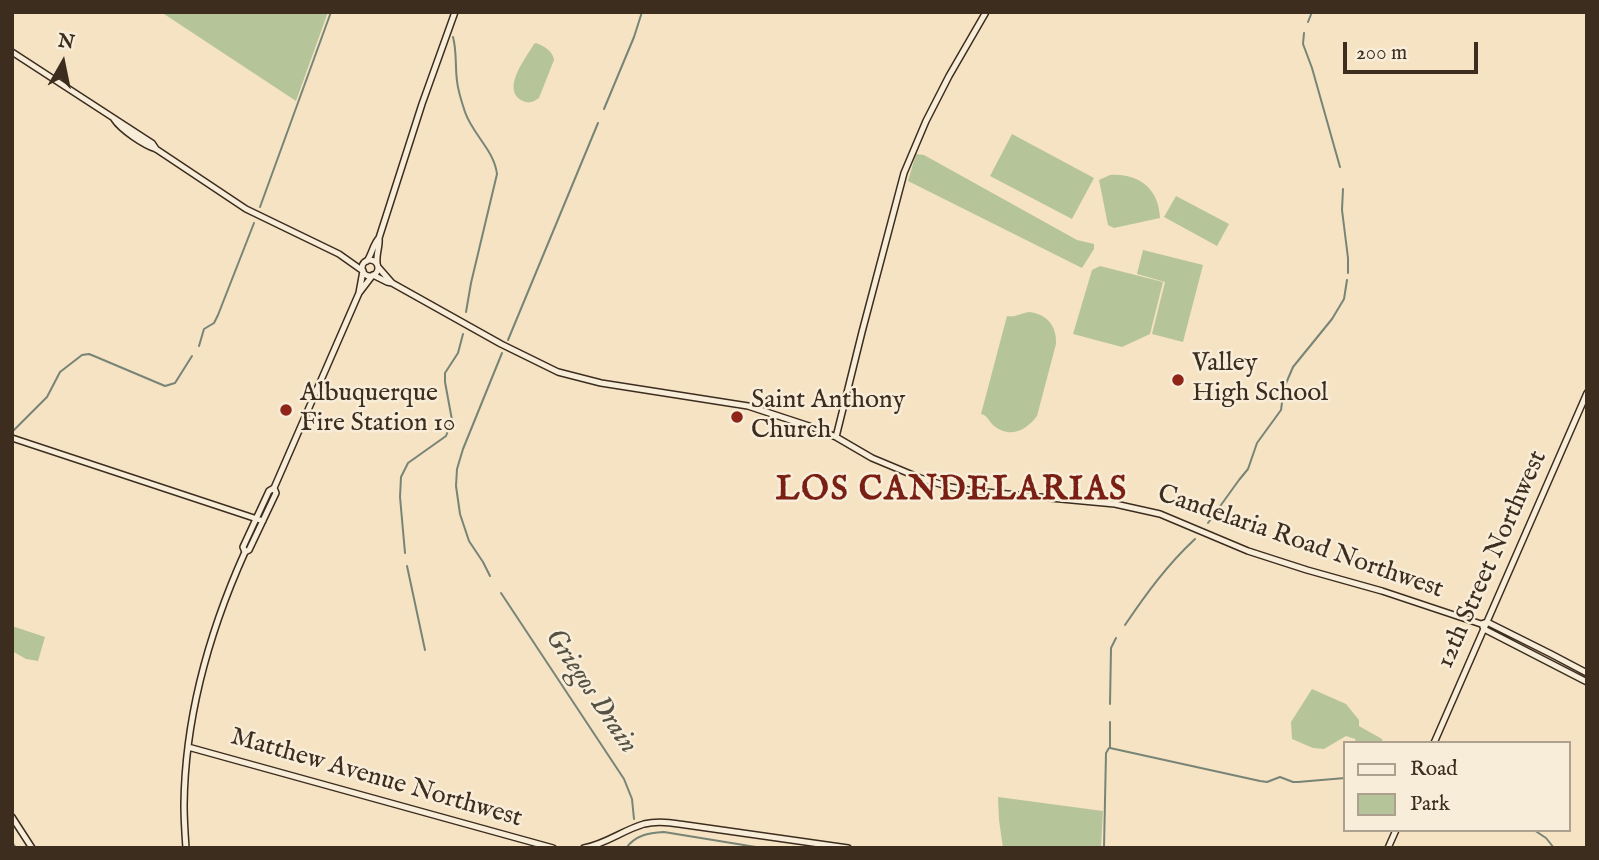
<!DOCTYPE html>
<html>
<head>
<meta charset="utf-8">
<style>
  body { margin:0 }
  #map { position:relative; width:1599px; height:860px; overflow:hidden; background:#f5e3c4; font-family:"IM FELL English",serif }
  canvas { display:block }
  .frame { position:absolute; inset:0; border:14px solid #3d2d1f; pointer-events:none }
  .legend { position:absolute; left:1343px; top:741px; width:228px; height:91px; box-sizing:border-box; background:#f8edd9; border:2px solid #ada08f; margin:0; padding:9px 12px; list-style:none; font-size:21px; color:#3d2d1f }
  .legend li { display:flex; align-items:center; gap:14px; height:35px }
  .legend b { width:35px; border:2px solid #ada08f }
  .north { position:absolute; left:28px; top:28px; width:70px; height:70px; -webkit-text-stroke:5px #f8edd9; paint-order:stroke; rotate:9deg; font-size:19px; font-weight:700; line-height:28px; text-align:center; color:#3d2d1f }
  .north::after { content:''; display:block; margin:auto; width:24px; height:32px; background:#3d2d1f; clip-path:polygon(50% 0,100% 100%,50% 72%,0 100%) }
  .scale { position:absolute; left:1343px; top:42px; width:135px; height:32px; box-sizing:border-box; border:4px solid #3d2d1f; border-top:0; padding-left:9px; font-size:21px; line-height:24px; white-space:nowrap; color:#3d2d1f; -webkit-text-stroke:5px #f8edd9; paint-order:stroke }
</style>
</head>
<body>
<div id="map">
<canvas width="1599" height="860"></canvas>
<div class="frame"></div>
<ul class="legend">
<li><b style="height:9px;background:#f8edd9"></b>Road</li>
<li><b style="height:19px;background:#b6c599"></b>Park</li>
</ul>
<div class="north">N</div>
<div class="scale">200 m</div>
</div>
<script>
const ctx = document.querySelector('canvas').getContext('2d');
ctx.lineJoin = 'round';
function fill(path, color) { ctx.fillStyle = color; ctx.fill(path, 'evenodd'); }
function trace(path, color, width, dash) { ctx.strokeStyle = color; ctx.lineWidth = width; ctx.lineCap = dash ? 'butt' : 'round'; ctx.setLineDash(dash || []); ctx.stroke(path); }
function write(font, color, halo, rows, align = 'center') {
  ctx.font = font + ' "IM FELL English",serif'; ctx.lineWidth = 5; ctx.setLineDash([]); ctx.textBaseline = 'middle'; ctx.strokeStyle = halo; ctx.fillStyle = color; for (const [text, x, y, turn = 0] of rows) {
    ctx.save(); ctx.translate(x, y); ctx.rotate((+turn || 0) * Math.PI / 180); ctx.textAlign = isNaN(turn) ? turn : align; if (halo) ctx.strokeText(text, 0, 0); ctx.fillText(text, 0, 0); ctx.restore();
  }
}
const green = new Path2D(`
  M161,12h167l-32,89z
  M536,43c8,3 17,8 18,17l-15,38c-6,4 -10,6 -16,3 -23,-11 3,-43 11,-57z
  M1012,134l82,44 -22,41 -82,-43z
  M916,154l8,1 153,85 17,4v5l-12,19 -174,-87z
  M1110,175c29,-2 49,14 50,43l-46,10 -6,-3 -9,-45z
  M1176,196l53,28 -12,22 -53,-29z
  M1143,250l60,15 -20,77 -31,-8 13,-52 -28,-8z
  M1100,266l63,16 -13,52 -28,13 -49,-13 19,-64z
  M1029,312c18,2 28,14 27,32l-19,72c-11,15 -28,23 -44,9 -5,-5 -5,-9 -12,-11l26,-98c8,2 14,-3 22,-4z
  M12,626l33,11 -7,24 -12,-2 -14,-8z
  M1312,689l34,15 13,16v6l23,13 1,4h-27l-1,-4 -9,-3 -22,13 -11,-1 -21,-9 -1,-17z
  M998,797l105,14 -2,37h-98l-4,-28z`);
const stream = new Path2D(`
  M444,12v1
  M1308,22l4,-10
  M1304,33l-1,11 9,24 28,99
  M453,37c4,15 2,29 4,44 1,10 5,22 8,31 8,23 29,38 32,62l-26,109 -5,29
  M604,109l30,-72 8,-25
  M1343,189l-1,21 6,48v15
  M260,207l71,-195
  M508,340l90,-217
  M199,346l5,-17 10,-6 4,-8 36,-92
  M12,432l35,-35 13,-25 22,-17 7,-1 5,2 71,30 10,-3 17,-27
  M1208,523l31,-43 9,-11 9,-26 24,-33 3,-22 9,-21 39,-48 12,-20 3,-19
  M405,553l-5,-56 1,-20 7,-14 38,-27 6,-16 -7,-38v-9l13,-20 5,-19
  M407,566l18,84
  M490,576l-7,-14 -14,-21 -9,-27 -4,-28 1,-17 6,-20 39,-96
  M501,593l123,186 8,20 2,20
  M1125,625c21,-31 42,-60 70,-86
  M1110,704l1,-56 5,-10
  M1110,722v26l150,33 7,1 13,-5 13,5h5l47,-4
  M1534,830l12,8 8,10
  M12,842l4,6
  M626,848c10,-13 22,-15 38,-16l98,16
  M1104,848l2,-95 3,-5`);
const secondary = new Path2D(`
  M12,52l140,91 4,6
  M114,119c7,11 30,26 42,30l90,60 93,45 24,17
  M362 268a8 8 0 1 1 16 0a8 8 0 1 1-16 0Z
  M367,261c5,-7 6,-17 12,-23l43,-134 33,-92
  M377,263c-1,-9 3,-17 2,-25
  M378,267l14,16
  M373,275l14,7 5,1 109,61 57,28 43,11 147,23 64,21 24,10 36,21 48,20 30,9 25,4 140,13 45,10 88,37 59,19 75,21 99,33 6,-2 64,32 36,19
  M359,293l13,-17
  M836,437l26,-105 42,-159 22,-52 23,-45 37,-64
  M12,438l251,83
  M245,552l4,-2 27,-57 -2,-5
  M1483,627l1,2 103,53
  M1434,743l153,-350
  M188,747l365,101
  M12,817l20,31
  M186,848c-1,-14 -2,-29 -2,-43 1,-88 25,-173 61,-253l-2,-5 26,-56 5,-3 85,-195 4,-22
  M584,848c22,-4 39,-18 60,-24 12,-3 23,-2 35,0l169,24
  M1388,848l8,-18`);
const markers = [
  [1178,380,7,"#8f2418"],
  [286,410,7,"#8f2418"],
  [737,417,7,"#8f2418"]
];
const poiNames = [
  ["Valley",1192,365],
  ["High School",1192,395],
  ["Albuquerque",300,395],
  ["Fire Station 10",300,425],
  ["Saint Anthony",751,402],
  ["Church",751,432]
];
const streetNames = [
  ["Candelaria Road Northwest",1300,543,19],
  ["12th Street Northwest",1493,560,-66],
  ["Matthew Avenue Northwest",376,779,16]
];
const waterNames = [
  ["Griegos Drain",590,692,56]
];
const districtNames = [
  ["LOS CANDELARIAS",952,492]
];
fill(green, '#b6c599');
trace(stream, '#778476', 2);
trace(secondary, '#3d2d1f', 8);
trace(secondary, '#f8edd9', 5);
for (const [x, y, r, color] of markers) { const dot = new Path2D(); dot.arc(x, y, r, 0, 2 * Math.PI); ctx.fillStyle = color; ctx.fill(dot); trace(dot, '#f8edd9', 2.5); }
write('26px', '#3d2d1f', '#f8edd9', poiNames, 'left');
write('26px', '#3d2d1f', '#f8edd9', streetNames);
write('italic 28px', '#555143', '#f8edd9', waterNames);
ctx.letterSpacing = '2px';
write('bold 33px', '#7a1f14', '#f8edd9', districtNames);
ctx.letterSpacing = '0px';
</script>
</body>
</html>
